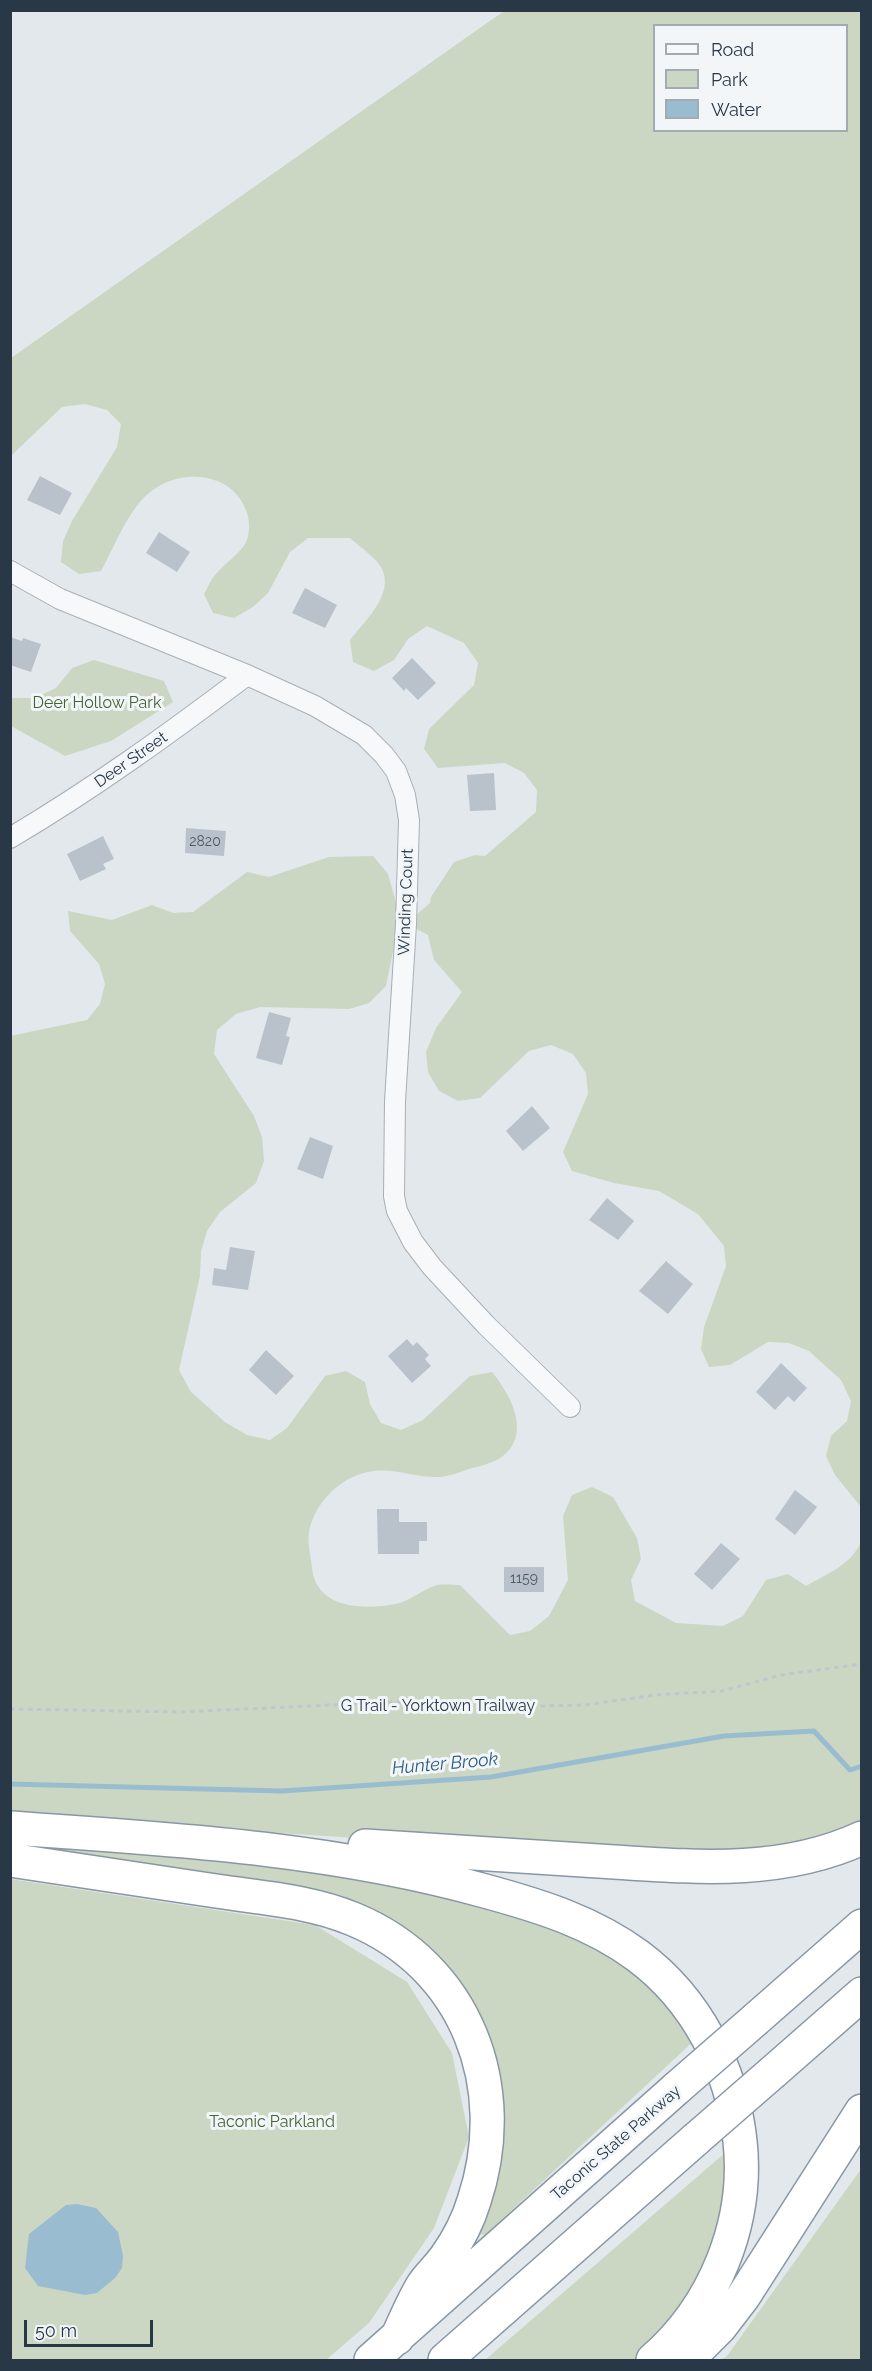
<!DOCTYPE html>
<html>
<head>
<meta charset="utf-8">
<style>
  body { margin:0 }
  #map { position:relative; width:872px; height:2371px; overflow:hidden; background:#e3e8ec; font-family:Raleway,sans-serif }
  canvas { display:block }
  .frame { position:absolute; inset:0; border:12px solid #283847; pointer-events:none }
  .legend { position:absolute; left:653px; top:24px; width:195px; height:108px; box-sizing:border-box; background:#f3f6f9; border:2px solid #a2aab2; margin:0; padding:8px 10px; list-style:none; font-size:18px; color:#283847 }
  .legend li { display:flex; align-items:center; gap:12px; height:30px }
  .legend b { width:30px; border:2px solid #a2aab2 }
  .scale { position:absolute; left:24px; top:2320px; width:129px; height:27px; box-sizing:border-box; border:3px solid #283847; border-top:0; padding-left:8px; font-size:18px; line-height:21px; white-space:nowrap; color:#283847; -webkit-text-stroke:4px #f3f6f9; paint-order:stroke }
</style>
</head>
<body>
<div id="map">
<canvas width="872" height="2371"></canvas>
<div class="frame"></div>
<ul class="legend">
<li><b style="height:8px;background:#f6f8fa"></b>Road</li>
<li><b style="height:16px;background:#cbd7c3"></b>Park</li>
<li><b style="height:16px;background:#9abcd0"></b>Water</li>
</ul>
<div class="scale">50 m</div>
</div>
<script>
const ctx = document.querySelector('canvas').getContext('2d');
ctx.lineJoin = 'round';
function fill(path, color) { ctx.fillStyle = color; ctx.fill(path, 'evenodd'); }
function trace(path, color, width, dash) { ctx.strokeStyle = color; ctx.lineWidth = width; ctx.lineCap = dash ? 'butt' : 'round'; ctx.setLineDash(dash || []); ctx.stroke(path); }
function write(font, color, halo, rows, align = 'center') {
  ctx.font = font + ' Raleway,sans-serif'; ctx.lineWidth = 6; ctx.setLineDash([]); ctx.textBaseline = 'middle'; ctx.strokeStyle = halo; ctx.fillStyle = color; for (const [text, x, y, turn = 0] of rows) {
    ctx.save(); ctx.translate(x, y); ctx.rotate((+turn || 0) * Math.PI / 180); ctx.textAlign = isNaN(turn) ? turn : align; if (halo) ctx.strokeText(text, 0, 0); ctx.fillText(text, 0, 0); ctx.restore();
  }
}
const green = new Path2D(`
  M504,11h357v1496l-26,-32 -9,-19 5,-20 16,-15 4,-20 -10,-21 -32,-29 -20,-8 -21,-1 -38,23 -21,2 -8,-18 3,-22 22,-61 -2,-20 -26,-32 -39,-23 -45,-8 -42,-12 -9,-19 25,-58 -2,-21 -13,-19 -22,-9 -22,6 -49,47 -22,3 -19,-10 -11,-19 -2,-20 10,-24 26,-36 -28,-32 -6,-25 -22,-11 24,-21 1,-6 23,-35 21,-7 10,1 51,-44 1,-22 -13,-17 -19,-10 -67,5 -14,-19 5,-20 45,-44 4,-22 -14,-20 -37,-17 -19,13 -14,21 -20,11 -21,-9 -3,-22c14,-18 46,-47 31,-73 -4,-8 -23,-22 -31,-29h-42l-18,14 -22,41 -15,14 -19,11 -21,-5 -9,-19c4,-7 7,-15 12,-20 8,-10 22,-19 29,-30 5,-8 5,-22 2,-31 -13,-42 -68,-46 -98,-20 -21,17 -35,55 -48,78l-22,3 -18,-12 2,-21 9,-20 45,-74 4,-23 -14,-14 -22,-6 -23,3 -51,49v-98zM654,26h192v104h-192z
  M94,660l70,21 9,21 -62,39 -46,15 -54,-30v-28h23l22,-10 16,-20z
  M373,856l15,18 12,43 -14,69 -17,17 -20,6 -89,-2 -24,7 -19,16 -3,24 40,62 8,21 2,24 -8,22 -36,29 -13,19 -6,21 -1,24 -21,94 12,22 34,30 22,13 23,5 17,-12 38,-52 21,-5 19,11 5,22 11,19 20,7 22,-10 47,-44 22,-4c18,22 40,61 11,84 -9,7 -23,10 -34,13 -9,3 -21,8 -31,8 -30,1 -52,-15 -85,0 -21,9 -40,32 -44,55 -2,10 2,25 3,36 4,41 52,42 84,36 14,-3 27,-15 41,-19 7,-1 16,0 23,0l50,50 20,-4 19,-15 19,-36 -5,-64 9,-21 20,-8 21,10 24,41 4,21 -10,21 4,21 41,22 47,3 20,-10 23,-36 22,-6 18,12c21,-12 45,-21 55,-44v286l-53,21 -153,8 -644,-41 -1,-780 77,-16 13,-16 5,-20 -6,-20 -29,-33 -2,-20 44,9 40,-15 21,8 20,-1 54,-40 22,5 60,-20z
  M17,1845l243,17 154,27 159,44 95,62 29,43 -212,197 -9,-1 19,-166 -141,-156z
  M10,1879l305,46 92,57 45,71 17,84 -35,91 -65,95 -43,37h-315z
  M726,2152l-4,79 -36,84 -48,45h-153z
  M861,2169v191h-140l6,-4z`);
const water = new Path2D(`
  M77,2204l19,4 22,24 5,24 -1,12 -7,10 -18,15 -12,2 -47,-9 -13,-18 4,-34 37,-29z`);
const stream = new Path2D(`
  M10,1784l272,7 209,-14 233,-41 90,-5 36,39 12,-4`);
const building = new Path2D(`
  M40,476l32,17 -12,22 -33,-15z
  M159,532l31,20 -13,20 -31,-19z
  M305,588l32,17 -12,23 -33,-15z
  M10,637l12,4 1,-3 18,6 -10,28 -21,-7z
  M412,658l24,25 -18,17 -12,-12 -2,3 -12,-13z
  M494,773l2,37 -26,1 -3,-36z
  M186,828l40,3 -2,25 -39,-3z
  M103,836l11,23 -11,5 3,5 -26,12 -13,-27z
  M269,1012l22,6 -5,18 4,1 -8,28 -26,-7z
  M532,1106l18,22 -27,23 -17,-20z
  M310,1137l23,9 -10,33 -26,-10z
  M607,1198l27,23 -16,19 -29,-20z
  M230,1247l25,4 -7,39 -36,-5 2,-17 12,2z
  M666,1261l27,23 -25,30 -29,-23z
  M407,1339l6,7 4,-4 12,13 -4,4 6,7 -19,17 -24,-27z
  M266,1350l28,26 -18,19 -27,-25z
  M781,1363l26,25 -13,14 -6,-6 -13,14 -19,-18z
  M795,1490l22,17 -22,28 -20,-16z
  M377,1509h22v13h28v19h-8v13h-41z
  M721,1543l19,16 -28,31 -18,-16z
  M504,1567h40v25h-40z`);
const path = new Path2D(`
  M10,1709l170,3 216,-10 98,5 91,-2 70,-10 67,-4 59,-16 81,-11`);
const street = new Path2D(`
  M10,571l50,28 187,76 68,31 49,29 20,20 12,16 9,24 4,25 -3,104 -11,177 -1,95 3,15 16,31 19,25 54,58 84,82
  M10,838c83,-49 160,-105 237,-163`);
const highway = new Path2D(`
  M10,1828c160,11 321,20 475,63 55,15 107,31 153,65 59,44 94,113 102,185 9,82 -26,166 -87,219
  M365,1846c72,4 145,9 218,14 94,5 190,19 279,-22
  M10,1860c69,11 138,21 206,31 46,7 94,10 137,28 114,47 159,168 121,282 -6,20 -16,39 -28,56 -7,10 -16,18 -23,28 -10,16 -18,36 -26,53
  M756,2019l106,-93
  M773,2072l89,-78
  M371,2360l307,-273
  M445,2360l251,-221
  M687,2360l33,-33 23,-30 119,-186`);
const highwayBridge = new Path2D(`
  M678,2087l78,-68
  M696,2139l77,-67`);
const numberNames = [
  ["2820",205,842],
  ["1159",524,1579]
];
const parkNames = [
  ["Deer Hollow Park",97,703],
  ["Taconic Parkland",272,2122]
];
const streetNames = [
  ["Deer Street",131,760,-35],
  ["Winding Court",406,902,-88],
  ["G Trail - Yorktown Trailway",438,1706],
  ["Taconic State Parkway",616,2143,-41]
];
const waterNames = [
  ["Hunter Brook",445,1764,-5]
];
fill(green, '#cbd7c3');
fill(water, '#9abcd0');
trace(stream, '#9abcd0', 5);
fill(building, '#b9c2cb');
trace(street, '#a7b0b7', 22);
trace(highway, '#8897a5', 36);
trace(path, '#c0c6cb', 3, [4.5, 4.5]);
trace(street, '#f6f8fa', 20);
trace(highway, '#fff', 33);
trace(highwayBridge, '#8897a5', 36, []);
trace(highwayBridge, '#fff', 33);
write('14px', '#4c5a68', null, numberNames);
write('16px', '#446434', '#f3f6f9', parkNames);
write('16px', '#283847', '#f3f6f9', streetNames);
write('italic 18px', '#2d5d80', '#f3f6f9', waterNames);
</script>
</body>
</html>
